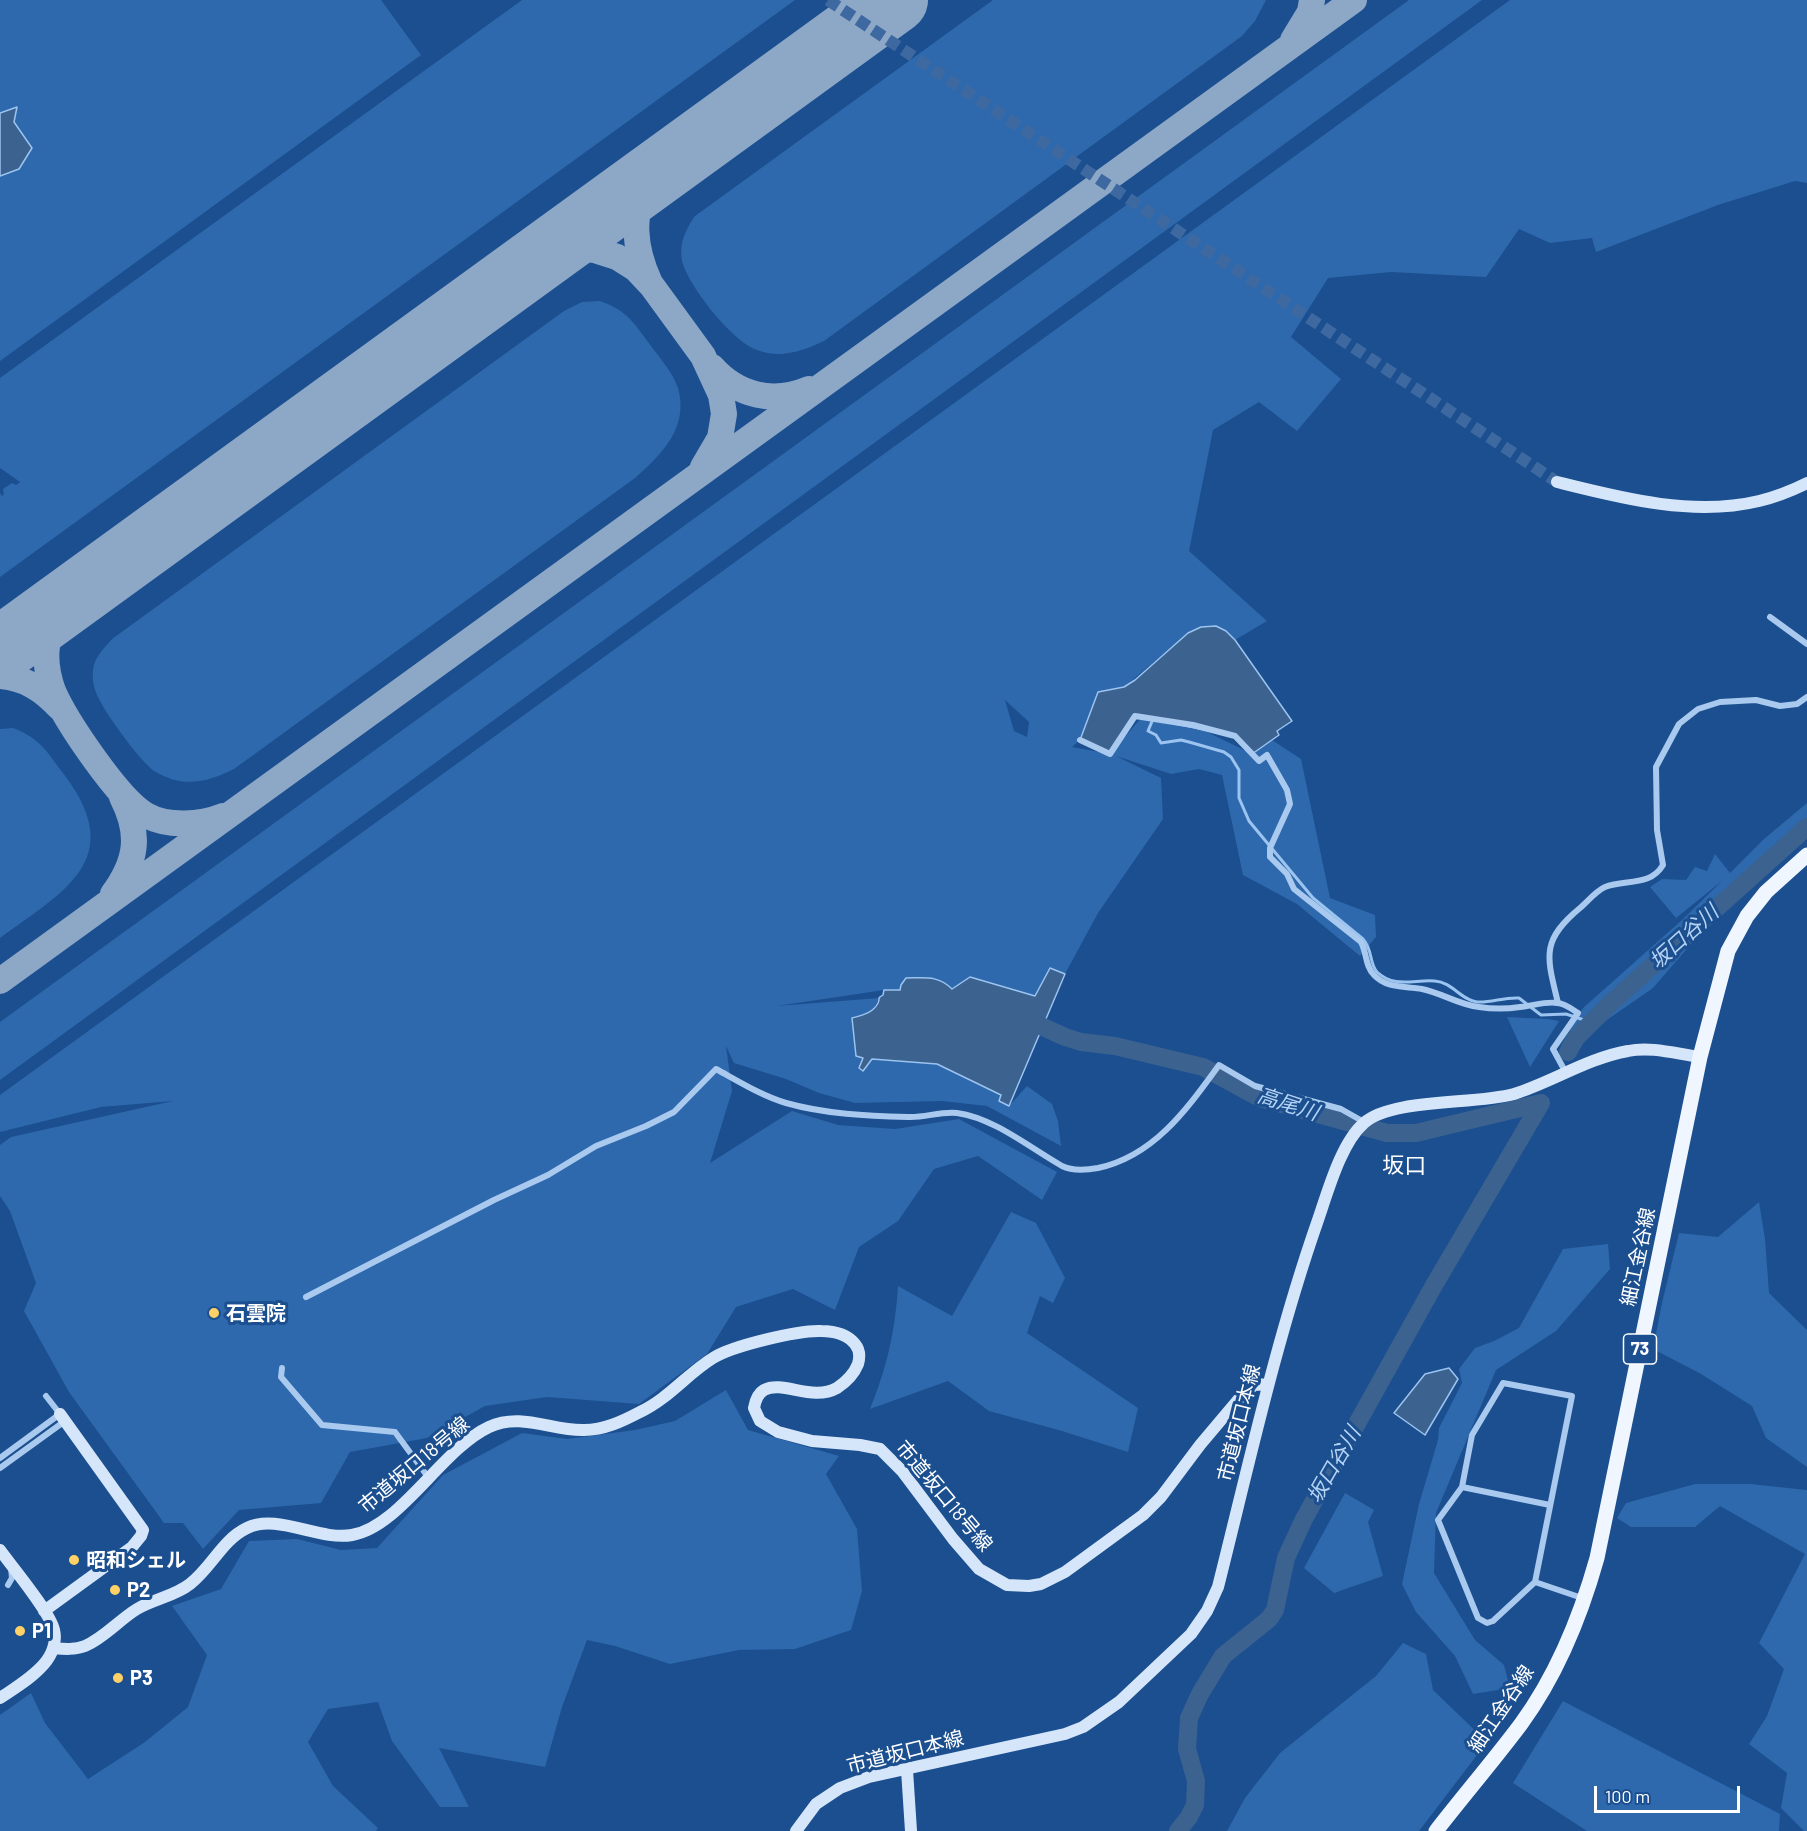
<!DOCTYPE html>
<html>
<head>
<meta charset="utf-8">
<style>
  body { margin:0 }
  #map { position:relative; width:1807px; height:1831px; overflow:hidden; background:#1b4f8f; font-family:Barlow,sans-serif }
  canvas { display:block }
  .scale { position:absolute; left:1594px; top:1786px; width:146px; height:27px; box-sizing:border-box; border:3px solid #fff; border-top:0; padding-left:8px; font-size:18px; line-height:21px; white-space:nowrap; color:#fff; -webkit-text-stroke:4px #1b4f8f; paint-order:stroke }
</style>
</head>
<body>
<div id="map">
<canvas width="1807" height="1831"></canvas>
<div class="scale">100 m</div>
</div>
<script>
const ctx = document.querySelector('canvas').getContext('2d');
ctx.lineJoin = 'round';
function fill(path, color) { ctx.fillStyle = color; ctx.fill(path, 'evenodd'); }
function trace(path, color, width, dash) { ctx.strokeStyle = color; ctx.lineWidth = width; ctx.lineCap = dash ? 'butt' : 'round'; ctx.setLineDash(dash || []); ctx.stroke(path); }
function write(font, color, halo, rows, align = 'center') {
  ctx.font = font + ' Barlow,"Noto Sans JP",sans-serif'; ctx.lineWidth = 6; ctx.setLineDash([]); ctx.textBaseline = 'middle'; ctx.strokeStyle = halo; ctx.fillStyle = color; for (const [text, x, y, turn = 0] of rows) {
    ctx.save(); ctx.translate(x, y); ctx.rotate((+turn || 0) * Math.PI / 180); ctx.textAlign = isNaN(turn) ? turn : align; if (halo) ctx.strokeText(text, 0, 0); ctx.fillText(text, 0, 0); ctx.restore();
  }
}
const green = new Path2D(`
  M0,0h381l40,55 -421,306z
  M522,0h273l-795,577v-84l2,3 2,-2 -1,-5 9,-6 4,2 4,-3 -20,-14v-90z
  M993,0h273l-11,21 -13,15 -418,305c-21,10 -44,18 -67,9 -25,-9 -66,-61 -74,-86 -5,-18 2,-34 12,-48z
  M1409,0h73l-1482,1080v-58z
  M1510,0h297v183l-12,-2 -77,24 -122,47 -4,-14 -42,5 -31,-14 -33,48 -95,-5 -63,6 -37,59 50,42 -44,52 -38,-29 -46,28 -24,121 78,70 -32,19 -9,-9 -38,2 -64,54 -25,5 -19,48 -8,7 38,7 32,-37 51,8 59,29 20,-14 29,19 29,139 45,17 1,22 -16,19 -63,-52 -54,-29 -21,-100 -23,-6 -28,5 -55,-18 45,22 2,41 -65,94 -33,61 -15,-6 -15,28 -65,-19 -18,12 -68,1 -107,16 102,-8 -6,12 -6,4 -4,43 -4,11 4,2 9,-11 65,5 65,31 7,11 18,-20 25,18 6,17 3,25 -74,-40 -45,-5 -87,2 -36,-10 -33,-14 -52,-16 -8,-17 6,45 -22,72 82,-52 46,14 57,4 64,-10 98,53 -15,28 -64,-44 -44,13 -36,52 -39,26 -24,63 -42,-21 -57,18 -29,47 -68,50 -92,-7 -62,9 -58,32 -77,14 -29,51 -82,7 -36,39 -20,-26h-19l-95,-131 -45,-81 12,-28 -26,-72 -10,-15v-51l11,-8 162,-36 -72,6 -101,25v-37zM1005,700l24,22 -2,15 -13,-6z
  M600,301c28,10 34,22 51,45 9,12 22,27 27,42 11,40 -16,66 -43,90l-401,291c-20,10 -40,17 -63,10 -5,-2 -12,-5 -17,-8 -14,-10 -49,-58 -56,-74 -4,-8 -6,-17 -5,-27 1,-12 11,-22 19,-31l452,-328 18,-9z
  M13,728c29,11 35,26 53,49 61,83 -3,115 -66,161v-209z
  M1807,803v35l-109,98 -45,52 -49,34 -32,27 -11,-4 22,-37 99,-88 40,-39 -46,37 -26,-31 12,-8 24,1 9,-13 12,4 8,-17 15,19 34,-34z
  M1507,1017l41,2 11,2 -29,46z
  M1759,1202l6,37 4,54 38,37v137l-41,-29 -14,-32 -51,-32 -48,-25 9,-46 17,-70 39,4z
  M1011,1212l25,11 29,55 -12,25 -13,-7 -13,37 111,75 -10,44 -66,-21 -73,-20 -41,-30 -78,28c17,-42 25,-77 28,-123l54,30z
  M1608,1244l2,25 -54,62 -60,39 -60,143 -2,60 41,67 29,25 6,23 -37,6 -18,-38 -39,-44 -14,-28 17,-80 19,-64 1,-12 23,-45 -3,-14 16,-21 19,-7 25,-13 44,-79z
  M726,1390l22,40 91,26 -13,18 31,55 5,62 -11,39 -56,19 -56,1 -69,14 -55,-18 -28,-6 -25,67 -17,60 -106,-19 30,59h-29l-48,-66 -14,-39 -50,7 -20,33 25,44 45,42 -2,3h-376v-116l31,-22 14,30 43,56 57,-37 43,-35 19,-52 -35,-49 49,-17 28,-48 48,-2 44,11 36,-2 66,-73 79,-42 45,6 68,-9 40,-9z
  M1695,1484h55l57,6v341h-3l-23,-23 6,-35 -38,-29 18,-28 17,-47 -25,-26 46,-89 -85,-48 -25,21h-64l-14,-9 9,-15z
  M1345,1493l29,17 -6,12 15,54 -49,17 -30,-25z
  M1403,1643l23,11 7,36 54,52 -68,89h-192l18,-33 35,-45 96,-77z
  M1563,1701l217,113 -1,17h-192l-74,-48z`);
const water = new Path2D(`
  M17,107l-3,15 18,26 -13,21 -19,7v-63z
  M1216,626l10,5 9,9 57,81 -15,10 2,4 -27,19 -17,-18 -100,-20 -25,38 -30,-14 18,-48 26,-5 11,-7 53,-47 13,-6z
  M1050,968l15,6 -56,132 -10,-5 2,-6 -64,-31 -65,-5 -9,12 -4,-3 4,-10 -7,-2 -4,-38c11,-3 21,-5 26,-15 3,-8 -2,-3 5,-8l1,-5h16l1,-5 5,-7c19,0 32,-3 46,11l18,-12 65,19z
  M1449,1368l9,11 -33,56 -31,-22 31,-39z`);
const stream = new Path2D(`
  M1153,719l-5,12 8,4 5,8 20,-3 8,2 35,10 7,5 8,13v28l10,23 64,77 50,41c10,11 6,24 14,33 18,17 38,7 58,9 17,1 26,19 42,21 14,1 27,-5 42,-4l22,17 25,-1 21,7 60,-50`);
const river = new Path2D(`
  M1041,1026l24,11 16,5 34,4 88,21 57,31 127,35h29l125,-30
  M1568,1052l8,-14 35,-35 196,-176
  M1178,1831l11,-14 6,-12 1,-24 -9,-32 2,-31 11,-24 23,-38 46,-37 6,-9 11,-52 18,-39 129,-232 108,-184`);
const taxiway = new Path2D(`
  M1293,40l17,-28 2,-12
  M532,263l21,-9 22,-6 20,2 22,7 19,12 16,17 51,70 18,39 3,19 -4,24 -17,29
  M650,283c-15,-32 -22,-72 2,-102 4,-6 11,-11 16,-16
  M712,367c26,29 61,37 97,22
  M84,589c-16,16 -33,33 -37,57 -2,15 1,31 6,45 13,30 66,109 93,124 21,12 55,10 77,1
  M0,676c25,2 42,13 59,31
  M113,894c24,-33 28,-60 9,-97
  M0,981l1354,-981`);
const runway = new Path2D(`
  M0,650l895,-650`);
const secondaryTunnel = new Path2D(`
  M828,0l729,482`);
const street = new Path2D(`
  M1770,617l37,27
  M1080,740l30,14 25,-38 58,9 42,11 24,25 8,-6 20,35 3,14 -20,44v9l17,17 7,15 67,53c6,11 4,24 13,33 13,14 31,11 48,14 20,4 37,16 57,18 13,2 28,2 41,0 12,-1 26,-6 37,-4 7,0 15,6 21,10l-25,36 13,24
  M1558,1003c-11,-46 -18,-62 22,-95 7,-6 16,-17 25,-21 20,-8 45,0 58,-22l-6,-35 -1,-63 23,-43 19,-15 22,-7 36,-2 24,6 17,-2 10,-7
  M306,1297l188,-97 54,-25 48,-29 50,-20 28,-14 42,-43c22,12 46,27 70,34 39,11 81,13 122,14 16,1 33,-6 49,-4 37,5 73,35 105,53 10,5 25,4 36,2 56,-12 89,-59 121,-103l36,21 86,23 23,13
  M282,1368l-1,9 41,48 73,7 33,45
  M0,1458l60,-44 -14,-18
  M0,1468l65,-47
  M1462,1487l88,18
  M1535,1582l-42,39 -6,2 -9,-5 -40,-98 24,-33 10,-52 31,-52 69,13 -37,186 47,16
  M8,1585l4,-7 -1,-10`);
const secondary = new Path2D(`
  M1557,482c64,16 136,35 202,19 16,-4 34,-11 48,-18
  M0,1550c13,18 50,62 54,80 3,12 -2,25 -10,34 -12,14 -29,24 -44,34
  M44,1611l88,-64 9,-11 2,-6 -83,-116
  M53,1648c11,1 22,2 32,-2 19,-8 34,-26 52,-37 17,-10 38,-13 53,-25 22,-17 32,-44 57,-56 30,-15 72,13 105,7 48,-8 90,-86 137,-108 32,-15 63,4 95,3 20,0 39,-9 56,-18 28,-13 47,-38 73,-54 19,-12 85,-28 108,-27 13,0 26,3 34,13 5,6 5,13 3,20 -4,10 -12,18 -21,24 -25,14 -54,-8 -73,2 -7,4 -9,12 -10,18l6,13 18,11 34,9 48,4 20,4 22,22 51,68 26,30 28,16 22,1 12,-2 24,-12 78,-57 18,-18 39,-52 43,-51 11,-9 14,-1
  M907,1770l4,61
  M796,1831l20,-27 24,-16 29,-11 196,-43 18,-7 36,-25 72,-68 16,-23 11,-24c31,-123 58,-247 100,-367 10,-29 23,-77 46,-97 28,-25 110,-18 150,-29 38,-12 74,-36 114,-43 23,-5 49,3 72,6`);
const primary = new Path2D(`
  M1436,1831c28,-36 58,-71 85,-107 35,-48 60,-109 76,-166l103,-501 28,-106 19,-35 19,-24 41,-37`);
const markers = [
  [214,1313,6,"#ffd166"],
  [74,1560,6,"#ffd166"],
  [115,1590,6,"#ffd166"],
  [20,1631,6,"#ffd166"],
  [118,1678,6,"#ffd166"]
];
const shields = [
  [1640,1349,33]
];
const shieldNames = [
  ["73",1640,1349]
];
const streetNames = [
  ["細江金谷線",1638,1257,-78],
  ["市道坂口本線",1239,1423,-76],
  ["市道坂口18号線",414,1465,-40],
  ["市道坂口18号線",944,1496,50],
  ["細江金谷線",1501,1709,-56],
  ["市道坂口本線",905,1752,-14]
];
const poiNames = [
  ["石雲院",226,1313],
  ["昭和シェル",86,1560],
  ["P2",127,1590],
  ["P1",32,1631],
  ["P3",130,1678]
];
const waterNames = [
  ["坂口谷川",1684,937,-42],
  ["高尾川",1288,1104,18],
  ["坂口谷川",1334,1465,-60]
];
const quarterNames = [
  ["坂口",1404,1166]
];
fill(green, '#2e69ad');
fill(water, '#3c6290');
trace(water, '#9cc4f0', 1.5);
trace(stream, '#9cc4f0', 3);
trace(river, '#3c6290', 18);
trace(taxiway, '#8da7c7', 26);
trace(runway, '#8da7c7', 66);
trace(secondaryTunnel, '#3d69a0', 12, [12, 6]);
trace(street, '#a9c9ee', 6);
trace(secondary, '#d6e6fa', 12);
trace(primary, '#f0f6ff', 15);
for (const [x, y, r, color] of markers) { const dot = new Path2D(); dot.arc(x, y, r, 0, 2 * Math.PI); ctx.fillStyle = color; ctx.fill(dot); trace(dot, '#1b4f8f', 2); }
for (const [x, y, w] of shields) { const box = new Path2D(); box.roundRect(x - w / 2, y - 15, w, 30, 4.5); ctx.fillStyle = '#1b4f8f'; ctx.fill(box); trace(box, '#fff', 1.5); }
write('bold 18px', '#fff', null, shieldNames);
write('20px', '#fff', '#1b4f8f', streetNames);
write('bold 20px', '#fff', '#1b4f8f', poiNames, 'left');
write('italic 21px', '#b5d3f5', '#1b4f8f', waterNames);
write('22px', '#fff', '#1b4f8f', quarterNames);
</script>
</body>
</html>
